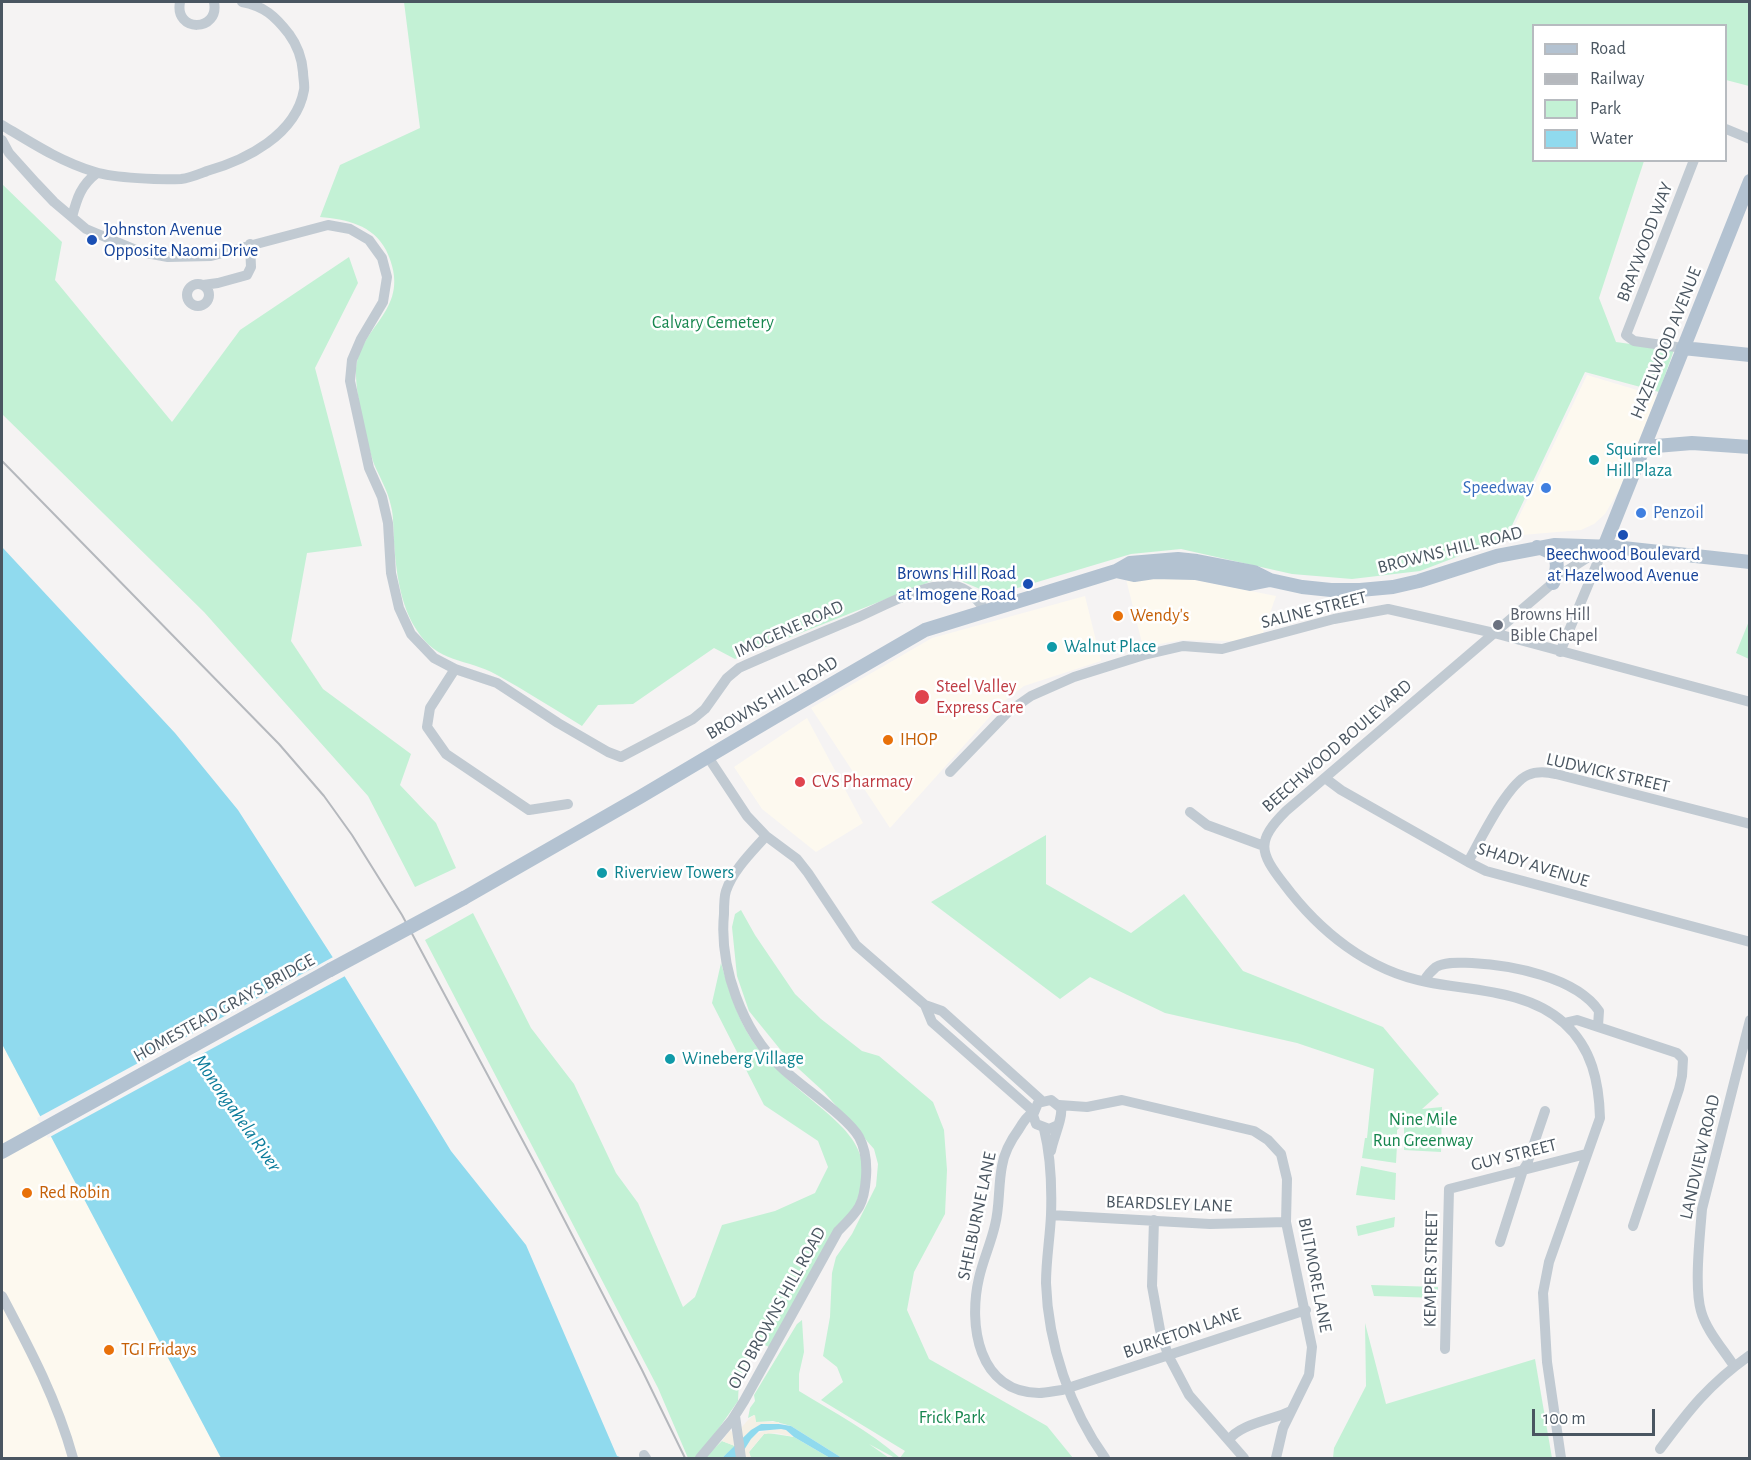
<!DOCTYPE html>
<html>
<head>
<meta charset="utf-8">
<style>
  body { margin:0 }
  #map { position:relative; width:1751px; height:1460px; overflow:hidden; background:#f5f3f3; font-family:"Alegreya Sans",sans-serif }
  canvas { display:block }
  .frame { position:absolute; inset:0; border:3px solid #4a5661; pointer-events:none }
  .legend { position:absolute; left:1532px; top:24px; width:195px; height:138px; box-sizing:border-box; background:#fff; border:2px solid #b7bbc0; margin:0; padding:8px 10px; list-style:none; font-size:18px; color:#4a5661 }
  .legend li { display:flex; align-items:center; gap:12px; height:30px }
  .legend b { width:30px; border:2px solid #b7bbc0 }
  .scale { position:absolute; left:1532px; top:1409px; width:123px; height:27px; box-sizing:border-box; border:3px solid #4a5661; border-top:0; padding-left:8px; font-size:18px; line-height:21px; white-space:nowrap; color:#4a5661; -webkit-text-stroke:4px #fff; paint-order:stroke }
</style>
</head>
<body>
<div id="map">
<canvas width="1751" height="1460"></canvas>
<div class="frame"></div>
<ul class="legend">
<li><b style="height:8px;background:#b3c2d1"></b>Road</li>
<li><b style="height:8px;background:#b5b8bd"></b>Railway</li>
<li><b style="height:16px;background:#c3f1d5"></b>Park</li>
<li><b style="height:16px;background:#90daee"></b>Water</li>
</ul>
<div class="scale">100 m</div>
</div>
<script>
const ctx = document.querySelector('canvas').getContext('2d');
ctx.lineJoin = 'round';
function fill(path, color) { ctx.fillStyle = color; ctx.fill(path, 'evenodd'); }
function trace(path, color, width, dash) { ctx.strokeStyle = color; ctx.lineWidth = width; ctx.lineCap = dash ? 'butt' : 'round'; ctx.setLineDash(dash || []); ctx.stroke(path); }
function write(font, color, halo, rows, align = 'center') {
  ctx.font = font + ' "Alegreya Sans",sans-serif'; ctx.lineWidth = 5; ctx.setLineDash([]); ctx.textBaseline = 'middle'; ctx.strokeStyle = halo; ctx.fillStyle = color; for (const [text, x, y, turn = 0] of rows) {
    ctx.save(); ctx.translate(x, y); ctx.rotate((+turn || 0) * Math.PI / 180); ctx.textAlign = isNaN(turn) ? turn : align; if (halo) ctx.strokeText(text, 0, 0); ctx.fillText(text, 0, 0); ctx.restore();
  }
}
const commercial = new Path2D(`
  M1587,375l70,21 -38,94 -14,24 -11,10 -13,6 -59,5 -8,-8z
  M1170,575l106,21 -13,37 -28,8 -53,-1 -39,7 -17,-68z
  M1085,596l16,65 -77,25 -21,16 -113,126 -79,-120 121,-70z
  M807,718l56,105 -47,29 -54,-43 -28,-42z
  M2,1044l219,414h-219z`);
const green = new Path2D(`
  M404,2h1345v84l-23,-6v-54h-192v134l110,1 -45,137 17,44 58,8 -15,42 -74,-20 -79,166 -86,33 -68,8 -60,-5 -111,-25 -50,5 -137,41 -47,-20 -212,84 -21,-11 -81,56 -35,1 -16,21c-28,-17 -56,-35 -85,-51 -30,-17 -60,-11 -81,-46 -16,-25 -20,-58 -22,-87 -1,-12 0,-25 -3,-36 -3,-15 -11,-28 -17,-42 -7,-21 -18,-68 -18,-89 -1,-50 60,-63 30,-125 -13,-25 -40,-31 -66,-33l20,-52 80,-37z
  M2,184l60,58 -7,38 117,142 68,-92 109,-73 9,26 -43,85 47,178 -55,7 -16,88 32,48 88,65 -11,31 36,38 20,45 -41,19 -47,-91 -164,-184 -202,-198z
  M1749,621l1,38h-1l-13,-6z
  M1046,835v49l85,49 53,-39 59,77 140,56 56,67 -17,15 20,-2 -1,45 -37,-2v-26l-7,6v5l-4,-1 -9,8 13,3 -1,18 -34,-5 3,-20h2l7,-69 -77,-26 -132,-30 -75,-36 -30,22 -129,-97z
  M741,910l14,25 40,59 26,25 41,32 17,5 54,46 11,28 3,40 -2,44 -31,58 -7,38 22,49 118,67 26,32h-178l-26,-14 20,14h-47l-51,-32 -18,-5 -17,1 -2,-7 -6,3 2,-10 5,-7 -1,-6 43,-71 5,-4 2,32 -5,22v17c34,21 71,40 101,67l5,-7 -84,-51 22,-18 -6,-15 -14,-11 7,-39 2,-44 4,-16 16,-23 24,-48 2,-22 -4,-15 -50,-57 -36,-33 -39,-48 -12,-35 -5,-49 3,-13z
  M473,913l58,115 43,56 42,89 22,30 45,104 12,-10 27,-72 53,-14 40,-18 13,-26 -10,-26 -54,-36 -52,-102 9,-40c10,34 20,68 45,95 14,15 31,30 47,43 37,31 64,53 42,105l-86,141 -13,-6 -17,38 -1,22 -33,47 -10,10h-7l-30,-70 -233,-448z
  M1361,1166l35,7 -1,27 -39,-5z
  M1395,1217l-1,10 -36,9 -2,-10z
  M1371,1285l67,2v11l-64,-2z
  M1365,1323l21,81 149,-45 17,99h-219l1,-10 32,-62z
  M768,1433l26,4 36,21h-79l-2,-6 15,-18z
  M722,1441l13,5 -13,12h-18z`);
const sand = new Path2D(`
  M755,1415l1,7h23v2h-18l-26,22 -13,-5 8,-11 5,5c7,-6 11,-16 20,-20z
  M781,1429l5,1 8,7 -17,-4 -13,1 -15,18 2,6h-12c14,-24 14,-27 42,-29z`);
const water = new Path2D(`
  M2,547l173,186 63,77 101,157 112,184 75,94 91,211 6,2h-402l-219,-414z
  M761,1424h18l12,2 51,32h-12l-36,-21 -8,-7 -5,-1 -22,2 -8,8 -12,19h-17l29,-28z`);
const pier = new Path2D(`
  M335,956l12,19 -299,163 -11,-20z`);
const minor = new Path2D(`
  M180,2c-6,31 40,30 34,0
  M2,125c30,18 59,37 93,47 19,6 66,8 86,7 9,-1 18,-5 26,-8 39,-11 89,-36 97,-81 1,-5 -1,-12 -1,-18 -1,-13 -6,-27 -14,-38 -14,-18 -25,-28 -47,-32
  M1726,129l24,10
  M2,140l7,13 27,30 18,19 32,27 55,23 27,5 43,-1 117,-31 22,4 19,11 13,18 5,19 -4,25 -22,37 -9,21 -2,21 19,87 13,29 6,26 3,50 8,35 12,26 23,24 21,11 42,14 61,40 50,29 13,5 72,-38 12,-10 22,-31 12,-10c38,-17 77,-33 115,-49 28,-12 70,-37 100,-33 15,2 24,15 32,25
  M72,217c5,-19 9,-32 25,-44
  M187 295a11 11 0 1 1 22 0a11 11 0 1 1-22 0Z
  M203,285l15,-2 29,-8 4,-8 -1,-23
  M1683,348l-49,-7 -8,-6 68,-175
  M1560,652l44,-105
  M455,669l-25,39 -3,19 19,27 83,56 39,-6
  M708,757l39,59 19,20 31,23 11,14 48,72 69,60 17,6 100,90
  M950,772l58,-60 23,-16 43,-19 70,-22 39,-9 39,3 112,-30 54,-10 106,24 256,69
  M1325,778l16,12 127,72 18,9 264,71
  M1190,812l17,13 57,21
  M1468,862c12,-21 39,-78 60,-87 9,-4 19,-3 28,-1l194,50
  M1424,981c3,-5 7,-10 12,-14 10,-6 25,-4 36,-4 39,2 104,14 127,48l-1,15
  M925,1005l7,17 101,89
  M1564,1023l13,-3 100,33 6,6 -1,17 -3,13 -46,137
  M1059,1105l28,2 35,-7 132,31 14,9 13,14 6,25 -1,43 26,125 -3,28 -26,53 -7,30
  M1033,1112c-7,5 -10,10 -14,17 -8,11 -15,24 -17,37 -4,20 -2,40 -7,59 -4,18 -12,35 -16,53 -11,47 -1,114 60,115 7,0 15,-2 23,-3l244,-80
  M1044,1129c7,28 8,57 7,86 -1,23 -5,45 -5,68 2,61 24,126 59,175
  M1051,1151c2,-12 12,-33 10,-43l-10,-8 -13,3 -5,12 3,9 13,5 9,-4
  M1051,1215l159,9 76,-2
  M1154,1220l-2,66 8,44 8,25 21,40 55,63
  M1500,1242l23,-72 4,-6 18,-53
  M2,1296c28,53 55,104 71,162
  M1445,1349l4,-160 137,-35
  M1734,1366c-11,-17 -28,-36 -33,-55 -7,-24 -1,-76 1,-102l48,-189
  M735,1416l6,42
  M1229,1440c10,-16 44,-20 62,-29
  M1660,1449c29,-39 49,-65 90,-94
  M644,1455l2,3
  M700,1458l32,-38 12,-19 94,-170c20,-20 26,-25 28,-54 1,-14 0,-27 -7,-40 -12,-21 -59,-51 -78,-70 -39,-36 -62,-101 -57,-153 0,-8 0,-17 2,-23 7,-21 26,-39 40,-55
  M1561,1458l-14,-96 -4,-69 6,-31 51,-144c-1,-36 -8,-70 -36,-95 -36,-33 -91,-32 -137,-41 -59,-11 -108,-51 -143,-98 -25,-32 -28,-43 2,-73l282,-241 36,-23`);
const major = new Path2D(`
  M1683,348l67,7
  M1644,447l48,-4 58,4
  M1537,547c22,6 23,16 16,36
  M1604,547l146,-366
  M1116,571l18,4 20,-3 41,1 55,11 20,-4
  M464,898l176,-101 135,-80 150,-87 191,-59 14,-8 48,-4 19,2 57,11 16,8 32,7 29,3h29l33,-3 26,-6 78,-25 58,-11 59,2 136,15
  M2,1152l328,-182`);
const rail = new Path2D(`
  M2,461l277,283 45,52 28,39 50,80 137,256 103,199 43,88`);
const majorBridge = new Path2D(`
  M330,970l134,-72`);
const markers = [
  [92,240,6,"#1a4fb4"],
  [1594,460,6,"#0f9aa8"],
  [1546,488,6,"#3f7fe0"],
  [1641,513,6,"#3f7fe0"],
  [1623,535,6,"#1a4fb4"],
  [1028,584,6,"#1a4fb4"],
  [1118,616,6,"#e8710a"],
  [1498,625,6,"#6b7280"],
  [1052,647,6,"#0f9aa8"],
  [922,697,8,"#e0444e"],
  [888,740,6,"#e8710a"],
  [800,782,6,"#e0444e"],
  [602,873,6,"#0f9aa8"],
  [670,1059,6,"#0f9aa8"],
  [27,1193,6,"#e8710a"],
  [109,1350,6,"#e8710a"]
];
const transitNames = [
  ["Johnston Avenue",104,230],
  ["Opposite Naomi Drive",104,251],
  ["Beechwood Boulevard",1623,555,"center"],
  ["at Hazelwood Avenue",1623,576,"center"],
  ["Browns Hill Road",1016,574,"right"],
  ["at Imogene Road",1016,595,"right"]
];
const streetNames = [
  ["BRAYWOOD WAY",1645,242,-69],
  ["HAZELWOOD AVENUE",1666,343,-68],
  ["BROWNS HILL ROAD",1450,550,-14],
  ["SALINE STREET",1314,610,-14],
  ["IMOGENE ROAD",789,629,-24],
  ["BROWNS HILL ROAD",772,698,-30],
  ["BEECHWOOD BOULEVARD",1337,746,-41],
  ["LUDWICK STREET",1608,773,13],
  ["SHADY AVENUE",1533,865,17],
  ["HOMESTEAD GRAYS BRIDGE",224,1008,-29],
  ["GUY STREET",1514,1155,-14],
  ["LANDVIEW ROAD",1700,1157,-77],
  ["BEARDSLEY LANE",1169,1204,2],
  ["SHELBURNE LANE",977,1216,-78],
  ["KEMPER STREET",1431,1269,-89],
  ["BILTMORE LANE",1315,1275,79],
  ["OLD BROWNS HILL ROAD",777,1308,-61],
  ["BURKETON LANE",1182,1333,-19]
];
const parkNames = [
  ["Calvary Cemetery",713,323],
  ["Nine Mile",1423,1120],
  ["Run Greenway",1423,1141],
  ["Frick Park",952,1418]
];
const cultureNames = [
  ["Squirrel",1606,450],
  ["Hill Plaza",1606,471],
  ["Walnut Place",1064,647],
  ["Riverview Towers",614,873],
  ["Wineberg Village",682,1059]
];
const shopNames = [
  ["Speedway",1534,488],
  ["Penzoil",1653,513,"left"]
];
const worshipNames = [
  ["Browns Hill",1510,615],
  ["Bible Chapel",1510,636]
];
const foodNames = [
  ["Wendy's",1130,616],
  ["IHOP",900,740],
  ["Red Robin",39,1193],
  ["TGI Fridays",121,1350]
];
const healthNames = [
  ["Steel Valley",936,687],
  ["Express Care",936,708],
  ["CVS Pharmacy",812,782]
];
const waterNames = [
  ["Monongahela River",237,1113,55]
];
fill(commercial, '#fdf9ef');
fill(green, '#c3f1d5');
fill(sand, '#f5f0e5');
fill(water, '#90daee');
fill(pier, '#f5f3f3');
trace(minor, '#c1cad2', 10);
trace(major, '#b3c2d1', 14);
trace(rail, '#b5b8bd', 2);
trace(majorBridge, '#b3c2d1', 14);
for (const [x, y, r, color] of markers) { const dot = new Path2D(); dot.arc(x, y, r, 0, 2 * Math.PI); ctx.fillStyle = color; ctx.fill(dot); trace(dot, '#fff', 2); }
write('18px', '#164399', '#fff', transitNames, 'left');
write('18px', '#4a5661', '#fff', streetNames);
write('18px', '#17864f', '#fff', parkNames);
write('18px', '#0d838f', '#fff', cultureNames, 'left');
write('18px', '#366cbe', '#fff', shopNames, 'right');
write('18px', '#5b616d', '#fff', worshipNames, 'left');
write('18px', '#c56008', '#fff', foodNames, 'left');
write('18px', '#be3a42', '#fff', healthNames, 'left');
write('italic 20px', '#0c7c9b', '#fff', waterNames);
</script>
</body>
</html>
